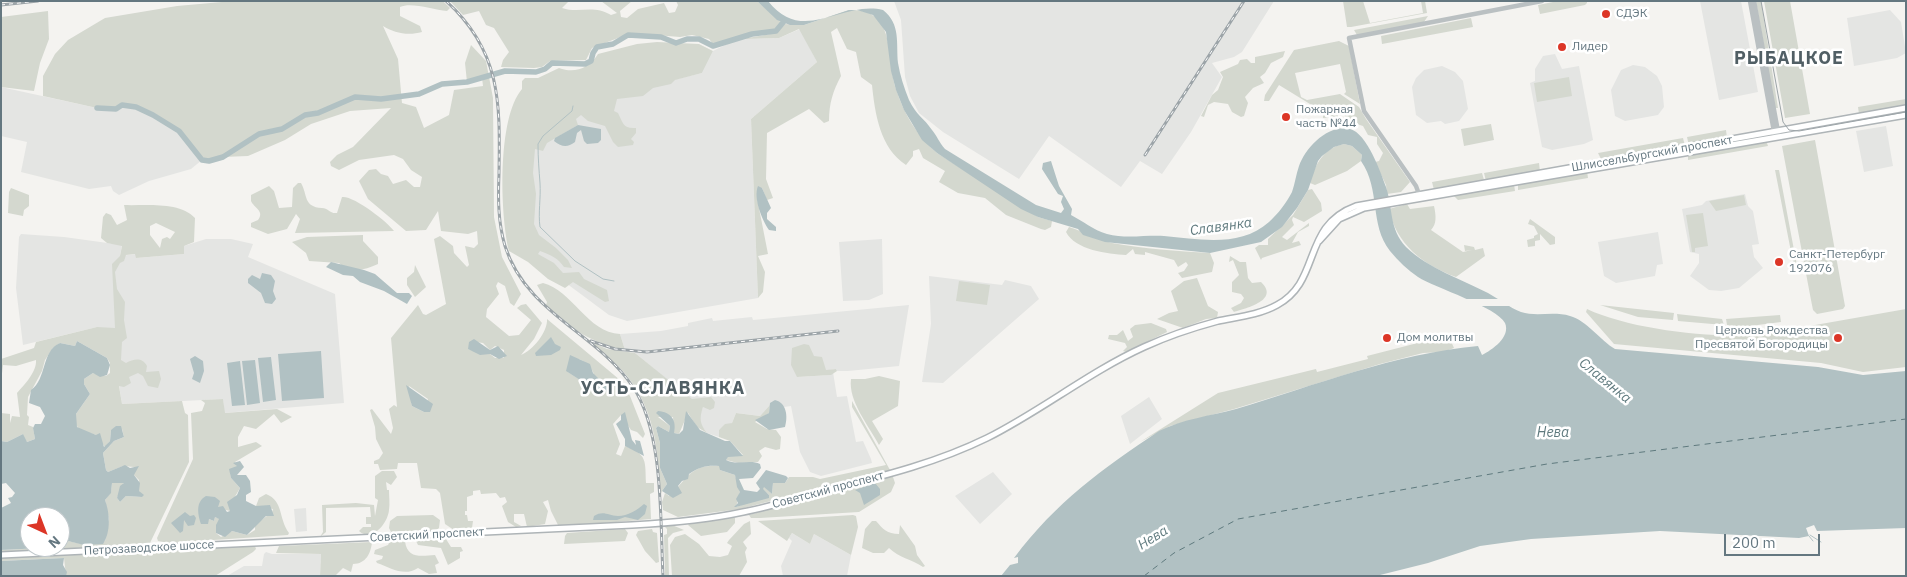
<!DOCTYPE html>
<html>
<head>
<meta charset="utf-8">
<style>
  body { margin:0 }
  #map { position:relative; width:1907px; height:577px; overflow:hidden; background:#f4f3f0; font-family:"IBM Plex Sans",sans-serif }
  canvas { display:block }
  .frame { position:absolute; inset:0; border:2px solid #647780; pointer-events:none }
  .north { position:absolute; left:20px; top:507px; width:50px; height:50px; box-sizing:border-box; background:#fff; border:1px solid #c1c9cc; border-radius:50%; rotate:137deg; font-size:14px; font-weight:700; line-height:20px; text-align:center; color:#647780 }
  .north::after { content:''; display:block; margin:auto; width:18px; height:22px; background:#dc3627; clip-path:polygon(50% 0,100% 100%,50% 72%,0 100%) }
  .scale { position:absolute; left:1724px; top:534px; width:96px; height:22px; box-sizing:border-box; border:2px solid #647780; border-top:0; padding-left:6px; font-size:15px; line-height:18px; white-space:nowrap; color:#647780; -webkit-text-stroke:4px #fff; paint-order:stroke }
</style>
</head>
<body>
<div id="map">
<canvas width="1907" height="577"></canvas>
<div class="frame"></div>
<div class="north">N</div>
<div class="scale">200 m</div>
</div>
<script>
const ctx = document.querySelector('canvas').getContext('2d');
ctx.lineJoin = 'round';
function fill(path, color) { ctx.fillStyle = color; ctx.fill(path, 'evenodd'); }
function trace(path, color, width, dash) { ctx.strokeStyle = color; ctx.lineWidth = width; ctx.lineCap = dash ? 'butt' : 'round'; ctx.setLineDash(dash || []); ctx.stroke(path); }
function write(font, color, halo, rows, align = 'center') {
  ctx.font = font + ' "IBM Plex Sans",sans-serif'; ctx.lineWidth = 5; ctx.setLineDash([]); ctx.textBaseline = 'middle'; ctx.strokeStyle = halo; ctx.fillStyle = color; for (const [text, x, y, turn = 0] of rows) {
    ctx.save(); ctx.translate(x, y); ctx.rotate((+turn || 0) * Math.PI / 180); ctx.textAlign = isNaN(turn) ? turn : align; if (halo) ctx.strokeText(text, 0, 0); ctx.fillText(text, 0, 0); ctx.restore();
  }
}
const built = new Path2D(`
  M894,1h380l-32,51 -8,5 -22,6 10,14 -31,55 -29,42 -22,-13 -19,26 -72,-51 -30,43 -76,-47 -24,-19 -9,-17 -5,-19 -4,-57z
  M1700,1h41l17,91 -39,8z
  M1890,10l11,12 5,31 -9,5 -43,8 -7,-48z
  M800,29l17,33 -66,57 7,179 -131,23 -18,-6 -97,-72 5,-126 185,-44 11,-22 18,-9 11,-3 37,-1z
  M1555,54l7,15 17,-3 14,74 -9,4 -32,6 -10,-3 -12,-64 5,-2v-12l8,-13z
  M1633,65l12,2 12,9 5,10 2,21 -6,8 -33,6 -10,-5 -4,-26 10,-20z
  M1442,66l13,6 8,9 5,28 -9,12 -14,3 -4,-3 -14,2 -11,-8 -4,-28 4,-9 8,-8z
  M1,87l96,21 25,-3 14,2 43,24 23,29 -11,9 -42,12 -30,14 -6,-4 -2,-5 -22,3 -68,-17 6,-30 -26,-6z
  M1886,126l7,40 -29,6 -8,-41z
  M1745,194l3,12 5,5 6,33 -7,1 2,12 9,11 -24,20 -18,3 -12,-1 -19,-14 9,-13v-9l-9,-2 -8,-43 20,-4 4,-4z
  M1658,232l5,32 -6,1 -2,11 -39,7 -12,-7 -6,-34z
  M21,234l43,3 58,8 -2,11 16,-2v4l48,-4v-8l22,-7h25l22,5 -5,13 87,37 9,109 -120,10 -1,-14 -101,5 -3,-19 -22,-58 -74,18 -7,-57 3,-51z
  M882,239l1,55 -14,6 -26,1 -4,-59z
  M929,276l73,9 3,-5 26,6 8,13 -96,84 -21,-1 9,-58z
  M909,305l-10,61 -51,5h-11l-1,-2 -37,6 -2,2 33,-2 3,-3 4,25 10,-1 9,46 7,-1 8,18 1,4 -51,13 -11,-4 -10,-20 -9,-46 -7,1 -9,-7 -15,16 -24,-3 -4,10 -13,7v7l-12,-4 -7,-9v-9l3,-8 11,1 -22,-8 -57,-47v-2l-10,-1 -5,-16 41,-3 27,-5v-3l24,-5 1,3 39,-4 1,3z
  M1149,397l13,22 -32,25 -9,-28z
  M993,472l19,22 -32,30 -25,-28z
  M306,508l1,23 -11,1 -2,-23z
  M792,533l18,11 4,-10 37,21 -4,21h-64l-2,-10 11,-25 -3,-3z
  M266,552l6,2h49l-1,22h-93l17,-10h18l2,-12z`);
const green = new Path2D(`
  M233,1h210l7,7 -3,3c-14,-1 -35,-9 -47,-4v9l20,10 2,6c-14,4 -28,1 -39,-6l15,33 4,44 14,4 8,21 25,-13 5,-25 29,-4 -1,-8 -15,4 -2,-19 6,-18 15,16 7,37 1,119 8,40 19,37 -7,12 -4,-3 -5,-17 -7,-4 -2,4 3,8 -12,15 -1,8 23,19 10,-1 12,-15 -14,-12 4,-3 5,-1 16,19 -8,16 -13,16c11,-4 27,-23 26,-36l73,61 10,16 15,38 -2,4 -6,-6 -6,-2 -10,-15 -8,9 7,20 -4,10 5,2 4,-10c23,8 20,16 21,37h8v9l-4,2 1,25 -92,8 -8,-16 -3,-11 -5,2 5,9 -3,13 -18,3 -3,-13h-10v8l7,4 -5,1 -8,-5 -6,-16 5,-4 -2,-5 -5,1 -4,-5 -15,1 -1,-4 -7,1v4l-6,2v14h-2v4h2l1,6h5l-1,7 -18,2 -9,-6 -5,-31 -4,-4 -15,-1 -4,-25h-19l-1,6 -17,1 -2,-6h-4v-3l5,-2 4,-6 -7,-14 -1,-12 -5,-17 2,-1 19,25 2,-6 -4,-19 5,-4 3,2 -6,-69 27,-33 5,9 3,1 20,-11 -12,-65 6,-3 13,10 1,7 13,14 2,-2 -4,-19 9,2 4,-4 -1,-13 -9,3 -27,-3 -3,-20 -12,19 -20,1 -38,-32 -9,-18 10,-11 7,-1 5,5 7,2 5,8 13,-4 8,7h6l2,-10 -11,-7 -8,-11 -9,-4 -35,5 -20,10 -8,-4 -1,-4 7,-7 16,-8 38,-39 -41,3 -39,13 -26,16 -37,16 -25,1 -14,4 -7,-1 -23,-29 -43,-24 -14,-2 -6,4 -19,-1 -54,-12v-20l12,-22 13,-14 37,-22 72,-12zM476,342l7,1 7,7 5,-4 9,4v8h-9l-5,-4 -22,-5zM578,359c15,4 18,18 19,32l-29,-19zM409,386l19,13 -4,13 -12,-6z
  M450,1h119l-7,7c18,6 30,-4 49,7l6,-2 -16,-12h31l-12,10 1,6 6,1 11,-9 26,-6 5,10 6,-1 3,-7 -2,-4h81l25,22 -5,7 -25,3 -39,11 -4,-5 -17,-4 -12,2 -49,-4 -39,15 -6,12 -36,1 -8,6 -8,1 -33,-1 2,-7 6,-8 -15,-24 -8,-3 -7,-14 -16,4z
  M1343,1h20l7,22 53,-10 -2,-12h4l2,12 -76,14h-4z
  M1558,1h29v2l-2,2 -45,9 -2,-9z
  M1756,1h5l17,107h-3z
  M1764,1h26l20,113 -25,4z
  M849,10c48,-2 37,47 47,79 8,25 21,47 41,64l101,64 14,4 -1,6 -6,3 -4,-1 -35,-14 -21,-17 -27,-5 -19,-11 6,-11 -22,-13 -4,-9 -6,2v5l-7,9c-26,-17 -31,-51 -34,-80l-11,-8 -5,-25 -9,-3 -10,-21 -6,4 10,44c-8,15 -12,27 -12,45l-5,2 -15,-14 -42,24 -1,46 7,19 -6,2 -5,-12 -5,10 11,56 -10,2 7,16 -2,20 -5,6 -7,-179 66,-57 -18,-33 -20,9 -37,1 34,-6 8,-9 20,1z
  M48,11l1,28 -9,24 -6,28 -33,-4v-70z
  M1428,16l-4,6 -67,13 -3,-5z
  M1471,18l2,9 -91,17 -1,-8z
  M1339,41l10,5 11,58 -16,-10 2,-2 -6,-28 -45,9 6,24 6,3 33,-6 19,13 7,12 44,63 -9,10 -14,2 -1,-9 -11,-23 4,-1 4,-8 -6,-9v-7l-9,-2 -5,-9 -16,-5 -5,-12 -10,4v2l6,-2v4l-15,1v-6l-44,-27 -10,16h-5l1,-6 29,-45z
  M657,42l42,2 14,7 -11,22 -27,7 -4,4 -18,4 -10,8 -26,3 -3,12 4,2c5,10 5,16 18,15v5l-5,6 3,3 -1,3 -15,2 -5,-5 -8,-16 -17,-5 -7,-6 -5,4 2,6 -31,18 -4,8 -8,-2 -2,24 3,21 -2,30 5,11 17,13 12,12 4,8 -8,-1c-6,-9 -13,-12 -24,-16l-2,3 16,9 9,10 16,-1 5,7 23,11 2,11 -4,1 -32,-20 -8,6 -17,-9 -20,-17 -19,-11c-9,-37 -12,-133 13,-162v-8l3,-3h13l21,-10c16,6 30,0 39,-14l39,-10z
  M1285,51l-2,6 -12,6 -6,10 -5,4 4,6 -11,5 -8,9 3,6 -4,13 -3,1 -9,-5 -4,-8 -14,-2 -6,3 -4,12 -3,-1 11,-21 6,-5 5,-13 -3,-5 18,-8 2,-4 7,-1 4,4h4v-6z
  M1569,77l3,19 -35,6 -3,-19z
  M1906,99v7l-47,8 -1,-7z
  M1491,124l3,16 -30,6 -3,-17z
  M1726,130l1,8 -38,8 -2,-9z
  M1683,138l2,8 -83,15 -4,-8z
  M1766,140l2,6 -80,14v-6z
  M1815,140l30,166 -2,3 -26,5 -4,-4 -2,-10 -29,-154z
  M1344,144l8,2 10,9 -1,6 -14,10 -32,14 -5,-2c5,-18 13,-35 34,-39z
  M1539,163l1,9 -54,9 -2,-8z
  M1775,170h4l18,96 -3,1z
  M1587,171l1,7 -70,12v-7z
  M1482,173l2,7 -50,10 -2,-8z
  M298,183h3c7,12 2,24 21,25 6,0 8,6 15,5l5,-16c11,-2 46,25 52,34l-99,2 5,-14 -4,-5 -9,15 -19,5 -17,-7v-4l7,-3c7,-9 -4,-12 -7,-19v-6l18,-9 5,5 5,17 13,-1 1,-19z
  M1514,184l1,7 -57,9 -5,-5z
  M11,188l18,7v11l-5,4 -1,6 -15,-3 1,-21z
  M1312,189l9,14 1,8 -18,11 -11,-5 -1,3 2,5 -12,12 5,3 22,-17v3l-11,6 -6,11 7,-2 2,4 -39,13 -1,2 -6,-12 4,-3h9v-6l25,-24 15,-25z
  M1744,195l2,10 -30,6 -7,-10z
  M1407,204l3,5 24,-3c2,9 3,18 -3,24l32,22 9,-2 -7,1 -1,-6 10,2 1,3 8,-2 2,8 -29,21c-33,-12 -60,-33 -67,-68z
  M124,205c20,1 55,-4 71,13l-1,24 -10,4v8l-48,4 -1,-4 -9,1 -2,6 -4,2 -5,9 2,17 8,13 -1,18 3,18 -5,4 -1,18 5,3c8,-4 16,-6 21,3l-1,6 13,-1 2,8 -3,9 -10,-2 -5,-10 -5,-3 -9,4 2,6 -7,4 -5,-1 3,18 60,-3 3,12 3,2 1,47 -39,81 -149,10v-3l63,-3 4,-6 14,3 23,-3 4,-22 -4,-19 6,-8 1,-9h12l-7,15 3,4 6,-6 16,1 -3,-6v-11l-5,-5v-8l-11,-1 -15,6 -2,-2 -3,-17 11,-12 10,-4 -2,-8 -11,1 -1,11 -5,6 -9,-12 -16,-5 -4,-5v-11l14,-20 -6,-10v-5l9,-6 13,3 4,-3v-10l-3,-5 -30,-17 -2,5 -15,-3 -7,5 -8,12 -3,11 -14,26 -1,18 2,2 -1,8 5,2 2,12 -8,3 -4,-4v-4l-16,8 -6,-1v-28l9,1v9l2,-7 8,1 -3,-24c7,-8 20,-21 19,-33l-20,6 -13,-1 -2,17v-23l33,-11 2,-6 61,-15 18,1 -3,-64 8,-8 2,-10 -15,-3 -6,-5 2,-21 3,-4 5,2 6,10 10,-5zM156,223l19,9 -5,7 -3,-2 -5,2 -2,9 -10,-13v-9z
  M1703,213l5,33 -13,2v4h-3l-6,-37z
  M1530,219l25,18v7l-5,1 -10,-11v6l-5,1v5l-7,1 -1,-7 7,-2v-2l4,-2 -4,-8 -6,-2z
  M1069,227c14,4 27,13 43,16 32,6 65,8 98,10l4,10 -2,9 -30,6 -4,-5 6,-2 4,-6 -2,-3 -8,5 -4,-7 -29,-8v3l-10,-1 -2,-5 -7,6c-18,-1 -51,-5 -60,-23z
  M363,235v6l15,16v7c-13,6 -28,10 -39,-1l-30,-2 -3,-8 -14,-11 15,-5z
  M1230,256l10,6h6l2,16 4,5 9,-1c19,18 -14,26 -27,30l-3,-4 10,-5 3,-5 -3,-4 -9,-2v-10l7,-7 -6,-15 -4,2z
  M415,265l11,22 -11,10 -8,-12v-7l7,-6z
  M1197,278l11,28 10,6 -1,6 -11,1 -23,9 -26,-9 12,-6 9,-2 -7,-20 13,-10z
  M959,281l31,4 -3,20 -31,-4z
  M543,283c29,7 45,50 77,51l5,16c-30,-6 -58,-22 -79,-45l1,-3 -10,-17z
  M1600,305l74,8 -1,7 -35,-3z
  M1587,309c45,21 128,30 177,25l142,-25v58l-43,5 -42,-9 -207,-19 -28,-32z
  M1677,314l45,5 2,6 -46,-4z
  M1780,315l1,7 -39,5 -15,-2 -1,-6z
  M1151,323l15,6 1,3 -41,20 -3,-1 4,-4 -2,-4 -17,-4 1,-4h8l6,-5 5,11 5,-4 -3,-8 5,-4z
  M1445,336l5,3 4,9 -11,4 -20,1 -43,11 -146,45 -64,17 -30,16 78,-49 98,-24 1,3 51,-13 -1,-3z
  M591,342l16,7 28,4 57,46 19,-2 4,5 -1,6 -4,2 -7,-3c-4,12 -3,17 4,26l-10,-6 -9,-14 -9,21 -5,-1 -1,-16h-15l12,9 -1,6 -11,-6 -2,2 4,15v25l7,16 -5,7v3l-2,-5c-2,-40 -6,-80 -33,-113 -10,-13 -26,-22 -36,-34z
  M804,344l5,1 5,11 8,1 4,13 10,-1 1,2 -6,4 -34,2 -6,-12 1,-17z
  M879,376l21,5 -2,25 -26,15 11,18 -4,6c-10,-19 -31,-44 -28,-66h14z
  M223,399l2,14 52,-4 15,8 -11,6 -7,-9 -18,15 -12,-3 -6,11v10l18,-5 6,4 -27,16 3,4 -8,5 1,7 9,10 -7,12 -3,11 -12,-3 -3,-11 -8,24 2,-2 5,2 1,-4 5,2 -4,14 5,4 11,-6 15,4 8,-5v-5l17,-13 1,-3 -17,-3 3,-8 7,-4c18,7 12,24 23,39l-1,2 -119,8 -11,-2 -1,-3 36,-79 -2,-46 11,-2 3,-8 -4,-3z
  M852,401l38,69 -150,39 -62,8 -15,-7 -1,-8 3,-9 4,3c17,-15 21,-33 51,-30v4l15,5 5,17 -4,15 33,-12 -7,-6 2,-3 8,8 1,-11h12l4,-6h24l7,2 66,-14 -34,-58z
  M770,405l-1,8 -14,9 12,7 9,1 5,7 -1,12 -4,1 -11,-3 -6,4 3,5 -4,6 -20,1 -12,-3 2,-4 15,-1 -13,-14 -11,-4v-7l6,-6 7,-1 4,-10 24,3z
  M382,471h12l3,6 -6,8 -5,-3 1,8h2c0,7 1,13 0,20 -1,13 -17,33 -30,21l4,-4h8v-3h-5v-7h5l-1,-10 -44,1v24l-6,5 3,-5 -1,-27 34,-2 18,2 1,11 3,-16 -3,-2v-22z
  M890,476l3,1 2,6 -4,9 -32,20 -99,6h-9l-2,-3z
  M433,515l7,5 -1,8 -4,3 -43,3 -3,-6 1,-7 7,-5z
  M853,515l3,1 2,11 -7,28 -37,-21 -4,10 -18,-11 -5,8 -29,-20z
  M732,517l3,1v5l-8,9 -26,4 -13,-11 3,-3z
  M750,521l1,13 -8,8 4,6 -2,4 2,10 -8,14h-67l-2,-31 5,-8 10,-3 14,10 10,12 11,1 8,-2 4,-9 -5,-3 2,-3 15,-16z
  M872,521h4c7,8 11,13 23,13l1,-9 15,21 2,9 8,11 -2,1c-12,-8 -24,-9 -34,-19l-5,5h-11l-11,-5 3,-19z
  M672,525l12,5 -11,3 -5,5 1,38h-4l-1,-41 3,-1v-5l-3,-3z
  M625,529l3,4 -3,8 -61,3 1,-8 2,-3z
  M652,529l1,3 4,1 2,29 -3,1 -11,-12 -9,-16 2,-4z
  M446,539l5,8h10l2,4 -3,1v6l-12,7 -7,-17 -23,-3 -2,-4z
  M390,541h15c2,18 16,15 30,14l4,8 -4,2 2,8 -8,1 -11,-6c-14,9 -27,0 -41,-5l-1,-2 6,-2 1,-3 -9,-2 1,-4 13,-5z
  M372,542c-1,11 -6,22 -19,22l-2,8 -8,-4 -8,8h-15l1,-22 -45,-1 3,-7z
  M255,546l1,3 -3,3 -38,24h-149l-2,-18 -63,3v-3z`);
const water = new Path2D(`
  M757,1h11c35,45 74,-1 115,9 18,14 13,33 15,53 2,12 6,25 11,37 7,15 15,18 23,30 5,6 7,12 13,19l91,56 25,8 3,-4 -3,-7 2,-6 -5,-2 -16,-25 1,-6 8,-2 8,25 13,23 -1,6c12,6 22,15 36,19 18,5 38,1 57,2 35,3 76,12 105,-14 9,-8 18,-20 23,-30 3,-9 4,-17 7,-26 7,-19 29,-42 51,-37 17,4 31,44 36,58 7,21 3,42 20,60 23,22 55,32 82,46 11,6 22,15 33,19 15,5 33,-1 49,4 16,4 31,25 45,33l203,18 45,8 43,-4v157l-89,3 -3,-6 -8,3 3,8 -10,2 -139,-7 -129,8 -51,7 -52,17 -52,13h-375l9,-11 8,-2v-6l-4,1c43,-57 87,-88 145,-127 24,-12 51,-15 77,-22 80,-24 158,-55 242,-63l4,9c10,-5 29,-18 23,-32 -8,-16 -70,-35 -87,-46 -10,-7 -20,-16 -28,-26 -21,-27 -9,-61 -29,-90l1,-6 -10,-9 -8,-2 -10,3 -12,9 -4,5 -10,29 -11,18 -15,19 -21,15 -51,11 -105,-11 -22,-7 -5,-6 -40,-12 -17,-8 -84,-56 -15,-13 -18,-30 -8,-20 -5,-19 -5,-39 -13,-17 -16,-5h-8l-45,15h-14l-13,-5z
  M578,125l23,4v11l-3,3 -11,1 -3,-3 -3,-11 -4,3 -2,9c-8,6 -13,5 -21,-1l1,-3z
  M758,186l4,2 9,20 -4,5v6l9,8v4l-7,-1c-7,-10 -16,-32 -11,-44z
  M331,262l33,8 11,4 22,19h12l3,3 -5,8 -23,-13 -24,-9 -7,-6 -10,-1 -17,-8z
  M262,273l9,2 4,6 -2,10 3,8 -4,5 -7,-1 -4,-10 -13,-10v-4l4,-4 8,4z
  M551,337l4,7 6,3 -1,3 -9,5 -15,1 -1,-3z
  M474,339l16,11 8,-4 9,10 -8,3 -9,-5 -10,1 -12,-6 1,-7z
  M77,341l30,17 3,7 -3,10 -7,2 -7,-4 -9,6v5l6,10 -14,20 1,13 19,8 4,-2 4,14 6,-6 1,-11 5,-4h5l3,11 -10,4 -11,12 3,17 2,2 17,-7 5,3 9,-2 -5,9 6,8 -1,8 5,4 -2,2 -16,-1 -6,6 -3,-4 3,-12 4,-3h-12l-1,10 -6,7c5,13 6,32 -2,44l-19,1 -16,-4 -4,6 -63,3v-42l10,-5 -3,-5 4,-1 3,-4 -9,-10 -5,1v-43l6,1 16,-8 4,8 8,-3 -2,-11 2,-4h6l4,-8 -5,-9 -11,-4 2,-13c16,-11 10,-39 29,-47l15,3zM30,517h30v30h-30z
  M321,351l3,47 -42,3 -4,-47z
  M570,355l20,9 3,9 15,15 -2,4 -9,-1 -31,-20z
  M195,356l8,5 1,10 -4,12 -8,-4 2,-6 -4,-14z
  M271,357l5,43 -13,2 -5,-44z
  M255,360l5,43 -13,2 -5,-44z
  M240,361l5,44 -13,1 -5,-43z
  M406,385l27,19 -3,8h-6l-12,-6z
  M775,400c12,3 13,17 10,27l-16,3 -14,-10 14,-7 1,-10z
  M658,411c13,1 19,9 16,22l5,1 4,-4 3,-19 14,19 25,11h5l13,15 -15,1 -2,3c11,6 24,-1 34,4l1,4 -8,10 -14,1 5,11 13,2 3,-3 -4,-6 10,-13 20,6 2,2 -3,5h-12l-1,11 -8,-7 -1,2 6,6v3l-33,9h-2l4,-4 -2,-4 4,-7 -3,-5 -2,-12 -15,-5 -1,-4c-12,-1 -20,1 -30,8l-1,5 -6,2 -4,5 4,7 -9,5 -11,-7 5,-7 -7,-16v-25l-4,-15 2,-2 11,6 1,-6 -14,-13z
  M625,412l7,28 4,5 -1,-5 5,1 4,15 -19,-10v-7l-9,-15 5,-4v-5z
  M240,461l4,6 -7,8h9l4,6 1,11 -5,3v6l10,5 14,-1 4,11h-8l-19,19 -15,-4 -7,6 -9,-4v-8l3,-6 -4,-2 -1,4 -5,-2 -1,5h-7c-3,-9 -6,-22 5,-28l9,1 5,4 -2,6 5,-1 4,6 3,-1 -3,-9 10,-7 3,-7 -9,-10 -2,-9 8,-3 -4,-3z
  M875,483l5,6v6l-16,10 -4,-12 -5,-3z
  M644,504l3,2 -2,8 -7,6 -13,-3 -8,3h-24l1,-4c10,-6 14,0 24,0 10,0 19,-6 26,-12z
  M185,512l5,4 4,-1 2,3 -2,7 -6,1 -4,-6 -1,11 -3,2 -9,-10z
  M64,558l-1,7 4,7 -1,4h-65v-15z`);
const pier = new Path2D(`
  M1461,299h42l11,7h-40z`);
const stream = new Path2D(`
  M573,106l-1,5 -29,25 -5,8c0,14 1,26 2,39 1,15 -2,30 0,44l35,34 28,18 11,2
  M1810,535l11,7
  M1809,536l4,5`);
const river = new Path2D(`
  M97,108l19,1 6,-4 14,2 17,8 26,16 23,29 7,1 14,-4 36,-23 23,-5 23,-14 13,-2 37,-16 26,2 38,-5 23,-10 25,-2 38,-11 31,1 9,-3 7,-6 33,1 6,-3 2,-8 4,-6 16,-3 15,-9 33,2 15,6 11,-4h12l14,7 39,-12 24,-3 9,-11`);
const ferry = new Path2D(`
  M1144,576l30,-23 64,-34 309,-55 359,-45`);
const minor = new Path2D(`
  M1750,1l25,136
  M1754,1l25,136
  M1420,197l-4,-11 -52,-75 -15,-73 193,-37`);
const major = new Path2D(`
  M1319,241l20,-22 25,-11 542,-93
  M1,555l631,-30c37,-2 74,-5 111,-13 31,-6 61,-16 92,-24 52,-13 103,-26 152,-50 54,-27 102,-66 157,-91 24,-11 48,-19 74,-26 19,-4 41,-6 59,-16 45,-24 24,-79 79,-99l550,-98`);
const tram = new Path2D(`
  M1761,1l22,121 6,8 10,1 107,-19`);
const rail = new Path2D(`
  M446,1c56,51 54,103 53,173 -1,25 -1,48 6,72 21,67 92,87 128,141 31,46 27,134 30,189
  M1,5l37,-4
  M1145,155l99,-154
  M591,341l24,8 32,3 191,-21`);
const markers = [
  [1606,14,5,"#dc3627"],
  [1562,47,5,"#dc3627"],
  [1286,117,5,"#dc3627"],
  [1779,262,5,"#dc3627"],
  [1387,338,5,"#dc3627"],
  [1838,338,5,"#dc3627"]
];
const poiNames = [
  ["СДЭК",1616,14],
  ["Лидер",1572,47],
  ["Пожарная",1296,110],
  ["часть №44",1296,124],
  ["Санкт-Петербург",1789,255],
  ["192076",1789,269],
  ["Церковь Рождества",1828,331,"right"],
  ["Пресвятой Богородицы",1828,345,"right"],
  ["Дом молитвы",1397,338]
];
const streetNames = [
  ["Шлиссельбургский проспект",1652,154,-10],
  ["Советский проспект",828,490,-15],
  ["Советский проспект",427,535,-3],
  ["Петрозаводское шоссе",149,548,-3]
];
const waterNames = [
  ["Славянка",1221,227,-8],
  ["Славянка",1605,381,39],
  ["Нева",1553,433],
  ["Нева",1153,538,-32]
];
const districtNames = [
  ["РЫБАЦКОЕ",1789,59],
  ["УСТЬ-СЛАВЯНКА",663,389]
];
fill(built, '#e4e5e3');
fill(green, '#d4d8cf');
fill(water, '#b1c1c3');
fill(pier, '#f4f3f0');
trace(stream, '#b1c1c3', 1);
trace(river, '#b1c1c3', 5.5);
trace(ferry, '#5f7a7e', 1, [6, 5]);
trace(major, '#aeb4b7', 8);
trace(minor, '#bac0c2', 4.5);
trace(major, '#fff', 5);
trace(tram, '#9ca4a8', 1);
trace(rail, '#9ca4a8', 3);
trace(rail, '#fff', 1, [4]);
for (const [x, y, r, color] of markers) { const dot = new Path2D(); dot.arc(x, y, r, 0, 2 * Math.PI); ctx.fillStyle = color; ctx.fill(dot); trace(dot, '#fff', 2); }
write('12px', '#647780', '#fff', poiNames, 'left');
write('12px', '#647780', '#fff', streetNames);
write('italic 14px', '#5f7a7e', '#fff', waterNames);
ctx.letterSpacing = '1px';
write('bold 18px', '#515f65', '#fff', districtNames);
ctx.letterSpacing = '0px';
</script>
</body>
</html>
